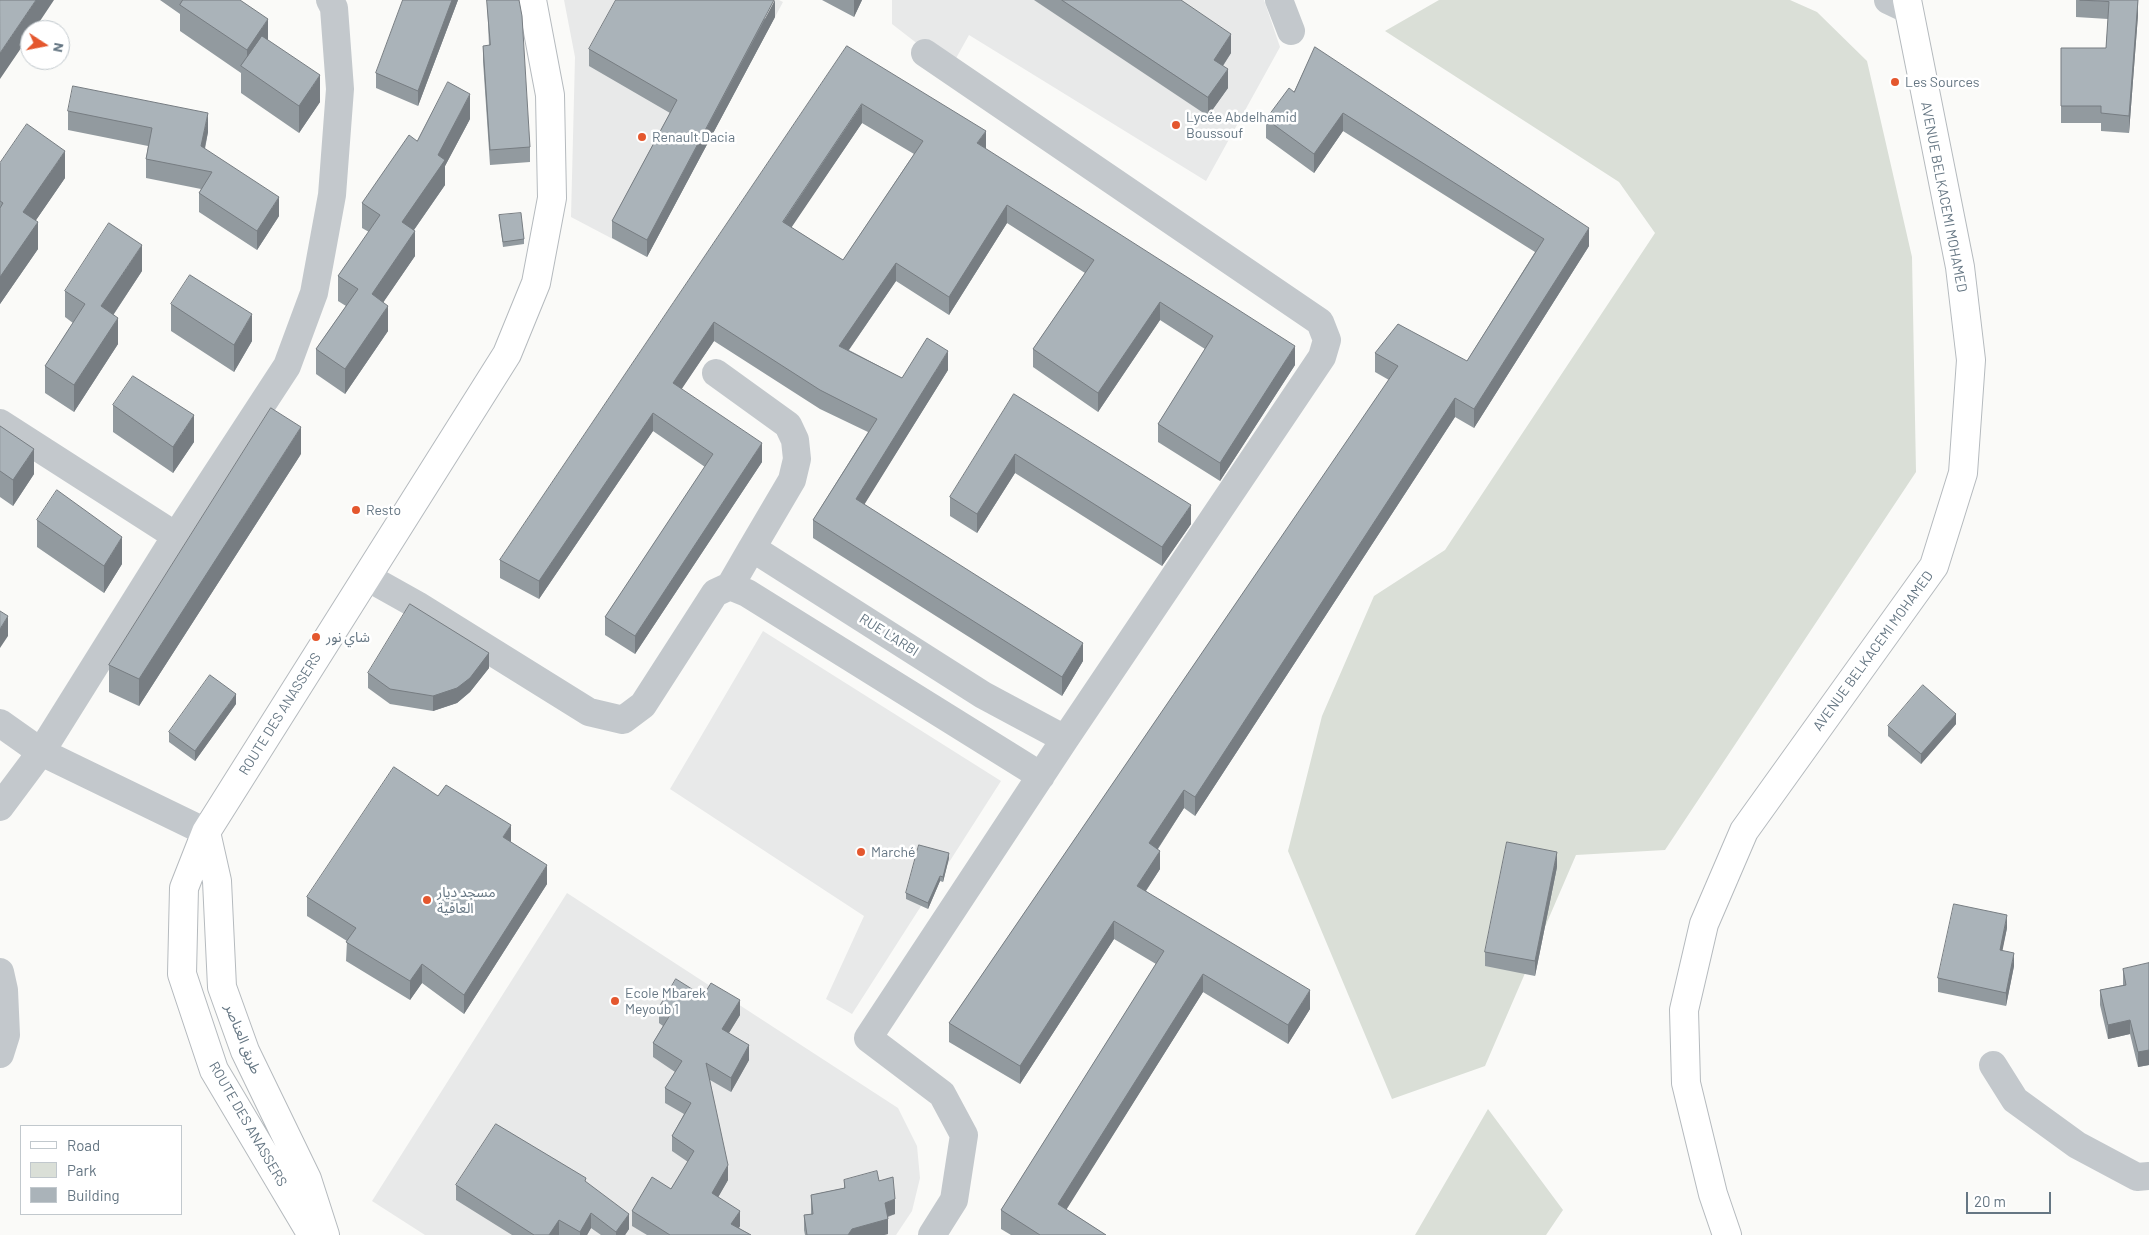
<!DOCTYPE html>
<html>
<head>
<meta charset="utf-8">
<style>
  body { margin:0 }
  #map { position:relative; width:2149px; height:1235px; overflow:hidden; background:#fafaf8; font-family:Barlow,sans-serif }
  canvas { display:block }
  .legend { position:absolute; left:20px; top:1125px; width:162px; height:90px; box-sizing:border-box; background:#fff; border:1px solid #c1c8cd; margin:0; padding:6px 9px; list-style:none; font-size:15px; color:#657683 }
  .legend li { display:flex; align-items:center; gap:10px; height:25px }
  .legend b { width:25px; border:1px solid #c1c8cd }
  .north { position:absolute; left:20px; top:20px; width:50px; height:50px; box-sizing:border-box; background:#fff; border:1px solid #c1c8cd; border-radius:50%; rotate:101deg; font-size:14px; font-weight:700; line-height:20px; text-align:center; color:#657683 }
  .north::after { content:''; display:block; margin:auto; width:18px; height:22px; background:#e4572e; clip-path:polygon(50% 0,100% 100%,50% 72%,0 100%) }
  .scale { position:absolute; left:1966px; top:1192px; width:85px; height:22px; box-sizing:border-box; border:2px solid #657683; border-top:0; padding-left:6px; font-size:15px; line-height:18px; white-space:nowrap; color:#657683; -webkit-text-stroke:4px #fff; paint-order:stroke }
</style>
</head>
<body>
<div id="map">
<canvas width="2149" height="1235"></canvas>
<ul class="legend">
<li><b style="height:6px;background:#fff"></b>Road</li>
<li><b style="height:14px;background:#dadfd7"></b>Park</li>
<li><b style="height:14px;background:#aab3b9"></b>Building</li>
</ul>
<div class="north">N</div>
<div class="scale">20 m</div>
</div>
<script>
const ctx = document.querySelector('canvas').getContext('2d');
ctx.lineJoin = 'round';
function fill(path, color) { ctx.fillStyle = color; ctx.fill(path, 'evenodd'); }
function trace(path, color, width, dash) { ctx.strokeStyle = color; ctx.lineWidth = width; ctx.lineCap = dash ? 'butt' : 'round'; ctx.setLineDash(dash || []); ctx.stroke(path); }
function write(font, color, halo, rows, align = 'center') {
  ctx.font = font + ' Barlow,"Noto Sans Arabic",sans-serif'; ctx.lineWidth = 5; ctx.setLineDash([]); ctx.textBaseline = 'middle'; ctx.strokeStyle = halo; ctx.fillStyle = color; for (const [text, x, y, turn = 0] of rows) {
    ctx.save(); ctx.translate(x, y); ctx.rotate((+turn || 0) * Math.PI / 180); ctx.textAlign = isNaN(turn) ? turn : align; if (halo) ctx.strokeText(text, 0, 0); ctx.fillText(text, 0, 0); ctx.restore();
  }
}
const built = new Path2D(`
  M564,0h215l4,2 -136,255 -76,-40 4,-160z
  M892,0h372l16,47 -74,134 -237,-146 -19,34 -58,-45z
  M763,631l238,150 -149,233 -26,-15 38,-83 -194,-127z
  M567,893l331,215 19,38 3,32 -8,33 -16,24h-471l-53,-34z`);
const green = new Path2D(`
  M1439,0h351l27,12 50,49 45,196 4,215 -251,378 -89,5 -91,211 -93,33 -104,-248 34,-135 52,-120 71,-46 210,-317 -36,-51 -234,-151z
  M1488,1109l75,101 -17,25h-131z`);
const minor = new Path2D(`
  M1279,0l12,31
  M1888,0l19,9
  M925,53l395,269 7,18 -5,17 -257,382 -197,299 74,56 22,41 -10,65 -22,35
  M716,373l72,52 7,15 2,19 -5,21 -40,68
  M0,423l176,113
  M367,577l50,28 172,107 34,8 20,-15 72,-112 15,-7 17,7 294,183
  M730,586l22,-38 231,147 82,44
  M0,723l41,29 165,80
  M0,807l41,-55 135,-216 111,-170 27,-73 18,-98 8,-106 -6,-81 -4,-8
  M0,972l4,18 2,45 -6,19
  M1993,1065l22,35 62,45 60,32 12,-1`);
const major = new Path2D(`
  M206,832l11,49 5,106 23,64 62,128 18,56
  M312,1235l-98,-165 -32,-96 2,-86 22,-56 301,-478 29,-71 16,-85 -2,-103 -18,-95
  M1727,1235l-14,-41 -27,-111 -2,-73 20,-86 40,-93 190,-265 29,-93 8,-113 -11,-93 -53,-267`);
const wall = new Path2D(`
  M160,0h80l28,40 52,62 -21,31 -58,-40v-20l-61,-42v-17z
  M403,0h55l-40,106 -42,-18v-15z
  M487,0l43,147v15l-40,3 -7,-104v-15h6z
  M822,0h40l-8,17z
  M1034,0h147l50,53 -8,13 5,22 -20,28z
  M2076,0h62v15l-9,118 -28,-2v-8h-40v-75h45l2,-29 -32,-2z
  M775,17l-128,240 -35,-19v-17l58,-108 -81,-47v-17z
  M847,46l139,103 309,216 -75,116 -62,-39v-18l47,-75 -45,-29 -62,92 -65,-45v-18l52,-76 -78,-50 -58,92 -53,-34 -47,69 53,28 46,-8 -84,134 219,157 -21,35 -249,-158v-18l55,-88 -48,-23 -106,-68 -33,48 81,73 -127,192 -30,-19v-18l100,-150 -52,-36 -114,168 -39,-21v-18zM862,123l52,31 -71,106 -52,-33z
  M1315,47l274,199 -115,182 -19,-11 -260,399 -11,-8 -26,41 2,20 -14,22 164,118 -22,35 -85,-52 -137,217 40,26h-95l-10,-6v-19l155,-246 -42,-25 -94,145 -71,-42v-19l440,-643 -14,-8v-19l92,8 68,-109 -192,-121 -29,42 -48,-35v-19l28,-27z
  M68,111l140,21 -3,17 74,67 -22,34 -58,-38v-19l2,-4 -55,-11v-19l2,-13 -80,-16z
  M470,119l-25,47v19l-31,45 1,26 -32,46 5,29 -43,63 -29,-20v-25l30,-43 -8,-5v-25l31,-44 -7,-4v-25l55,-62z
  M0,163l65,15 -29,42 2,29 -38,55z
  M499,215l25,24v5l-21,3z
  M142,271l-28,43 4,30 -44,68 -29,-19v-27l28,-43 -8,-6v-26z
  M171,304l81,37 -18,31 -63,-41z
  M1014,394l177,130 -29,42 -147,-93 -38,60 -27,-17v-19z
  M113,405l81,37 -21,31 -60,-41z
  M0,426l34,48 -21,32 -13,-9z
  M301,454l-162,252 -30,-14v-27z
  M37,520l85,44 -18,29 -67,-46z
  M489,668l-19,24 -13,11 -24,8 -43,-7 -22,-16v-15z
  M236,704l-41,57 -26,-19v-10z
  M1956,724l-35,40 -33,-28v-10z
  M438,796l73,46 36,42 -83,130 -42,-31 -12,17 -64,-39 1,-20 -40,-25v-19z
  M949,858l-6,24 -3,-1 -12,28 -22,-10v-6z
  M1557,867l-22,109 -50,-10v-14z
  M2007,928l-5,22 12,16 -8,40 -68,-14v-14z
  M2149,963v102l-11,2 -8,-33 -22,5 -8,-34v-15l23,-5v-16z
  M703,996l37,19 -11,18 20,27 -18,32 -21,-12 18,100 -10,17 22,29 -1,2 12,7h-104l-15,-9v-15l39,-22 17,-27 -16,-11v-15l12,-22 -19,-11v-15l10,-16 -22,-15v-14l10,-17 -4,-3v-15z
  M844,1180l35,1 16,33 -7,3v17l-4,1h-79l-1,-5v-15l7,-1v-19l33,-7z
  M586,1182l43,47 -4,6h-24l-10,-7 -4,7h-75l-56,-35v-15z`);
const shadedWall = new Path2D(`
  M36,0h18l-20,30h-4v5l-30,44v-26z
  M452,0h6l-40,106v-15z
  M775,0v17l-128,240v-17z
  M854,0h8l-8,17z
  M2138,0v15l-9,118v-17z
  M268,19v26l-21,26v-21z
  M1231,34v19l-17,26v-19z
  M1228,69v19l-20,28v-19z
  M320,75v27l-21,31v-27z
  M470,94v25l-25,47v19l-43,62v-25z
  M862,104v19l-79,117v-18z
  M208,113v19l-7,33v-19z
  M1343,113v18l-29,42v-19z
  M986,131v18l-9,-6z
  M65,151v27l-42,61v-27z
  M279,197v19l-22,34v-19z
  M1007,205v18l-58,92v-18z
  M38,222v27l-38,55v-27z
  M1589,228v18l-115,182v-19z
  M415,231v25l-43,63v-25z
  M142,245v26l-41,62v-27z
  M896,263v18l-57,83v-18z
  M1160,302v18l-62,92v-19z
  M388,306v25l-43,63v-25z
  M252,314v27l-18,31v-27z
  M118,318v26l-44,68v-27z
  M714,322v19l-41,61v-19z
  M1295,346v19l-75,116v-18z
  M948,351v19l-92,148v-19z
  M1455,398v19l-260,399v-19z
  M653,413v18l-114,168v-18z
  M194,415v27l-21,31v-26z
  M301,427v27l-162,252v-27z
  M762,443v19l-127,192v-18z
  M34,449v25l-21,32v-26z
  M1015,454v19l-38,60v-19z
  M1191,505v19l-29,42v-19z
  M122,537v27l-18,29v-27z
  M8,616v20l-8,12v-19z
  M1083,643v18l-21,35v-19z
  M489,653v15l-19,24 -13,11 -24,8v-15z
  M236,694v10l-41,57v-10z
  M1956,714v10l-35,40v-10z
  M1184,790v18l-35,54v-19z
  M511,825v19l-8,-7z
  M1160,851v18l-23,35v-18z
  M1557,852v15l-22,109v-15z
  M949,853v5l-6,24v-5z
  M547,865v19l-83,130v-19z
  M940,876v5l-12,28v-6z
  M2007,915v13l-7,35v-13z
  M1114,921v18l-94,145v-18z
  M2014,953v13l-8,40v-13z
  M422,964v19l-12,17v-19z
  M1203,974v18l-145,231v-19z
  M1310,990v19l-22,35v-19z
  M740,1000v15l-18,29v-15z
  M2130,1020v14l-22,5v-14z
  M749,1045v15l-18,32v-14z
  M2149,1050v15l-11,2v-15z
  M728,1165v15l-16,28v-15z
  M895,1199v15l-10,3v-14z
  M740,1211v15l-6,9 -3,-11z
  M591,1213v15l-4,7h-7v-3z
  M629,1214v15l-4,6h-9v-3z
  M888,1219v15l-4,1h-36l4,-6z
  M559,1220v15h-10z`);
const building = new Path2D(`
  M0,0h36l-36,53z
  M183,0h57l28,19 -21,31 -67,-45z
  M403,0h49l-34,91 -42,-18z
  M487,0h32l3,16 8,131 -40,3 -7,-104 7,-1z
  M616,0h158l-127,240 -35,-19 65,-121 -88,-51z
  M1062,0h119l50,34 -17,26 14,9 -20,28z
  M2080,0h58l-9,116 -28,-3v-7h-40v-58h45l3,-46z
  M262,36l58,39 -21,31 -58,-40z
  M847,46l139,85 -9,12 318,203 -75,117 -62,-39 55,-88 -53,-34 -62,91 -65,-44 61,-89 -87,-55 -58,92 -53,-34 -57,83 63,32 25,-40 21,13 -92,148 227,144 -21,34 -249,-157 64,-101 -57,-29 -106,-68 -41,61 89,60 -127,193 -30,-19 108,-163 -60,-41 -114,168 -39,-21zM862,104l61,37 -80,119 -60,-38z
  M1315,47l274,181 -115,181 -19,-11 -260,399 -11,-7 -35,53 11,8 -23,35 173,104 -22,35 -85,-51 -145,230 48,31h-66l-39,-25 163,-259 -50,-30 -94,145 -71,-43 449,-657 -23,-13 23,-29 69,37 77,-122 -201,-126 -29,41 -48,-35 23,-31 5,4z
  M448,82l22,12 -32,61 7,5 -43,62 13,9 -43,63 16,12 -43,63 -29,-20 42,-60 -20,-13 42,-61 -18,-12 47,-68 8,6z
  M73,86l135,27 -7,33 78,51 -22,34 -58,-38 13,-21 -66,-13 6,-31 -84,-17z
  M27,124l38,27 -42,61 15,10 -38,55v-69l3,-5 -3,-2v-38z
  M521,213l3,26 -21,3 -4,-27z
  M109,223l33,22 -41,61 17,12 -44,67 -29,-19 40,-62 -20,-13z
  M190,275l62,39 -18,31 -63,-41z
  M133,376l61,39 -21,32 -60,-42z
  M1014,394l177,111 -29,42 -147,-93 -38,60 -27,-17z
  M271,408l30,19 -162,252 -30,-14z
  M0,426l34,23 -21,31 -13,-9z
  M57,490l65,47 -18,29 -67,-46z
  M410,604l79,49 -19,25 -13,10 -24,8 -43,-7 -22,-16z
  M0,611l8,5 -8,13z
  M210,675l26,19 -41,57 -26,-19z
  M1923,685l33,29 -35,40 -33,-28z
  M394,767l44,29 8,-11 65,40 -8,12 44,28 -83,130 -42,-31 -12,17 -64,-39 10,-14 -49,-31z
  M1507,842l50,10 -22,109 -50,-9z
  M919,845l30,8 -6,24 -3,-1 -12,27 -22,-10z
  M1954,904l53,11 -7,35 14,3 -8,40 -68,-15z
  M2149,963v87l-11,2 -8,-32 -22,5 -8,-35 26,-5 -3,-16z
  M676,979l27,17 8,-13 29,17 -18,29 27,16 -18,33 -25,-15 22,102 -16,28 28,18 -9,13 20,11h-81l-38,-24 20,-34 19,12 23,-38 -22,-15 19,-33 -26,-15 17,-27 -29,-18 17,-28 -11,-7z
  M496,1124l90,54 -1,3 44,33 -13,18 -25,-19 -11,19 -21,-12 -10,15h-15l-78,-50z
  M877,1171l2,10 14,-4 2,22 -10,4 3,16 -36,10 -4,6h-41l-3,-20 9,-1 -2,-19 34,-7 -1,-8z`);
const markers = [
  [1895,82,5,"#e4572e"],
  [1176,125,5,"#e4572e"],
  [642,137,5,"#e4572e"],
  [356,510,5,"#e4572e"],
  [316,637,5,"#e4572e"],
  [861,852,5,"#e4572e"],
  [427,900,5,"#e4572e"],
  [615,1001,5,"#e4572e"]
];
const poiNames = [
  ["Les Sources",1905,82],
  ["Lycée Abdelhamid",1186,117],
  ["Boussouf",1186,133],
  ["Renault Dacia",652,137],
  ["Resto",366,510],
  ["شاي نور",326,637],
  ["Marché",871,852],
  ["مسجد ديار",437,892],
  ["العافية",437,908],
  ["Ecole Mbarek",625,993],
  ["Meyoub 1",625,1009]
];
const streetNames = [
  ["AVENUE BELKACEMI MOHAMED",1944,197,79],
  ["RUE L'ARBI",889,635,32],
  ["AVENUE BELKACEMI MOHAMED",1873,651,-54],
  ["ROUTE DES ANASSERS",280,714,-58],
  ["طريق العناصر",243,1039,68],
  ["ROUTE DES ANASSERS",248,1124,60]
];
fill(built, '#e8e9e9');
fill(green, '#dadfd7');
trace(major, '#b5babe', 30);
trace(minor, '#c3c8cc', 28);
trace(major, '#fff', 28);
fill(wall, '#929a9f');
fill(shadedWall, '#777d82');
fill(building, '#aab3b9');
trace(building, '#777d82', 1);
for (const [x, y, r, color] of markers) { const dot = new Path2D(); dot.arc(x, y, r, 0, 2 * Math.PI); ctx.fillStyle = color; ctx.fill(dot); trace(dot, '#fff', 2); }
write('14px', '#657683', '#fff', poiNames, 'left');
write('14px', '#657683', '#fff', streetNames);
</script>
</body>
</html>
